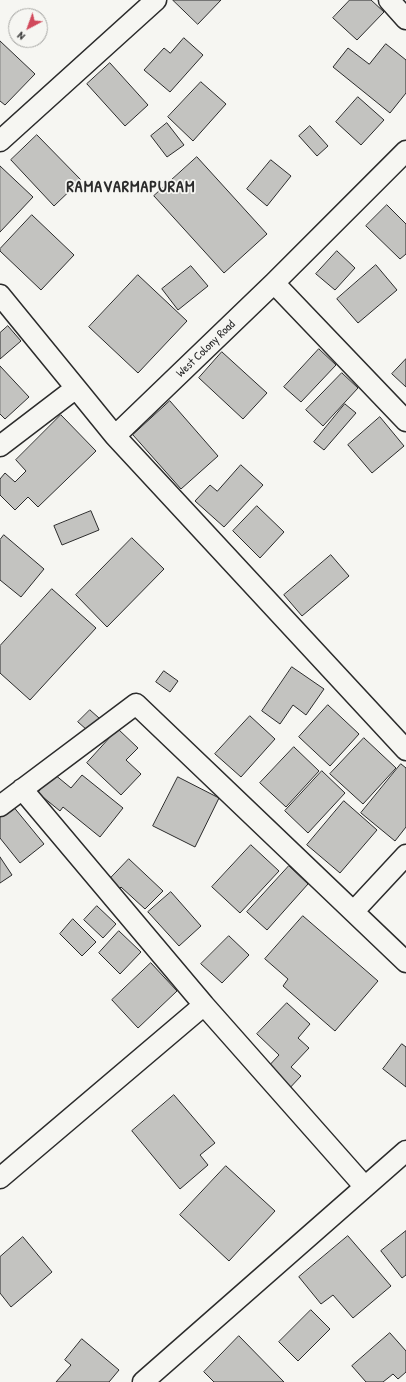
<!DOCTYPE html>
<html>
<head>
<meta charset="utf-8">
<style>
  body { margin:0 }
  #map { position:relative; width:406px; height:1382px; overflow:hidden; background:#f6f6f2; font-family:"Patrick Hand",sans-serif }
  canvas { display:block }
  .north { position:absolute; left:8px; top:8px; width:40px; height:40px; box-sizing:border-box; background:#f6f6f2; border:1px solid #a5a5a2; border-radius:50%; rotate:221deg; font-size:11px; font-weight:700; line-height:16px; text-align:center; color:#2b2b2b }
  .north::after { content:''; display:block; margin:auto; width:14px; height:18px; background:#d1495b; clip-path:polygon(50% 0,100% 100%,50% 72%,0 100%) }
</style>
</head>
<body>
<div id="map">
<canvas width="406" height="1382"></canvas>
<div class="north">N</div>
</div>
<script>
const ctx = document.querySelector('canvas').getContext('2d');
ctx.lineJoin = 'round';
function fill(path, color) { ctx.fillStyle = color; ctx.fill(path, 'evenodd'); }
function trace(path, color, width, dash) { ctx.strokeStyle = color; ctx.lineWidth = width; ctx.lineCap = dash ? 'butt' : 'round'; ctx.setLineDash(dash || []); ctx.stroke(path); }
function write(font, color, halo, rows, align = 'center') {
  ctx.font = font + ' "Patrick Hand",sans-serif'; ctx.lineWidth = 3.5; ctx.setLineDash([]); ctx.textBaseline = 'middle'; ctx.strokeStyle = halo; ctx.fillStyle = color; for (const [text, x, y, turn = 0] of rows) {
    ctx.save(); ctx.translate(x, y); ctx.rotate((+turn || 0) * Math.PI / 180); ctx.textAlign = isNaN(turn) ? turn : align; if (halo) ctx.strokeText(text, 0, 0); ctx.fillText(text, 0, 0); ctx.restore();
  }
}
const building = new Path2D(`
  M173,0h48l-23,24z
  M350,0h21l13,12 -27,28 -24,-22z
  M184,38l19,17 -33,37 -26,-22 20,-22 6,5z
  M0,41l35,33 -30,31 -5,-4z
  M386,44l20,16v33l-16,20 -57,-46 15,-19 21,16z
  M110,63l38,42 -23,21 -38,-42z
  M201,82l25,22 -33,37 -25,-24z
  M358,97l26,23 -23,25 -25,-23z
  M167,123l17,22 -17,12 -16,-21z
  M310,126l18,20 -11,10 -18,-20z
  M37,135l44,45 -27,26 -43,-46z
  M197,157l70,77 -43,39 -70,-77z
  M271,160l20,16 -24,30 -20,-17z
  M0,166l33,31 -33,35z
  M387,205l19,19v30l-6,5 -34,-33z
  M32,215l42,40 -33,35 -41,-39v-2z
  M337,251l18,17 -20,22 -19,-16z
  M376,265l21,25 -39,33 -21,-24z
  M191,266l17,20 -30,24 -16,-21z
  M138,275l49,46 -49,52 -49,-46z
  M8,326l13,15 -21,18v-26z
  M319,349l17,16 -35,37 -17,-15z
  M222,352l45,41 -24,26 -44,-41z
  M406,359v28l-14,-13z
  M0,366l29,31 -24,22 -5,-5z
  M342,373l16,15 -35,38 -17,-16z
  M170,401l48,55 -37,33 -48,-54z
  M345,404l11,9 -32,37 -10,-8z
  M61,415l35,36 -58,56 -10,-10 -13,13 -15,-15v-16l5,-6 10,9 11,-11 -10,-11z
  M380,417l24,29 -32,27 -24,-28z
  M241,465l22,20 -39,42 -29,-26 15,-16 7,6z
  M257,506l27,26 -24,26 -27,-27z
  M91,511l8,19 -37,15 -8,-19z
  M4,535l40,34 -23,28 -21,-17v-40z
  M132,538l32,31 -57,58 -31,-32z
  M331,555l18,21 -47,40 -18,-21z
  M52,589l44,39 -66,72 -30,-27v-27z
  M292,667l32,22 -18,26 -13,-10 -13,19 -18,-13z
  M164,671l14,10 -8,11 -14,-10z
  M328,705l31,29 -29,32 -31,-29z
  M90,710l9,8 -12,12 -9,-8z
  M250,716l25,23 -34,38 -26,-23z
  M118,729l20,19 -12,12 15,14 -20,21 -34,-32z
  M364,738l32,30 -33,36 -33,-30z
  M294,747l25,24 -33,36 -26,-24z
  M401,764l5,4v59l-11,14 -34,-28z
  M322,771l23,22 -37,40 -23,-22z
  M54,774l17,14 11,-13 41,33 -23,29 -37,-30 -3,4 -22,-18z
  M178,777l41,21 -24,49 -42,-21z
  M344,801l33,29 -37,43 -33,-28z
  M12,805l32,39 -24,19 -20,-25v-23z
  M251,845l28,26 -39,42 -28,-26z
  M0,857l12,18 -12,8z
  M129,859l34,32 -18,18 -24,-22 -4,4 -10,-9z
  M289,866l19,18 -41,46 -20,-18z
  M171,892l30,34 -22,20 -31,-34z
  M97,906l19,18 -13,14 -19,-18z
  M303,916l75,65 -43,50 -52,-45 5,-7 -23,-20z
  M73,919l23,23 -14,14 -22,-22z
  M119,931l22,21 -21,22 -21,-21z
  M229,936l20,19 -27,28 -21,-19z
  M151,963l26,28 -39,37 -26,-28z
  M287,1003l23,21 -12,14 11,10 -18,19 10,9 -15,16 -22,-21 15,-16 -22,-21z
  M402,1044l4,3v40l-23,-18z
  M174,1095l41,48 -15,12 8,10 -28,24 -48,-58z
  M226,1166l49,45 -46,50 -49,-46z
  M406,1231v44l-4,3 -21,-27z
  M348,1236l43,50 -38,32 -20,-23 -12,9 -22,-27z
  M23,1237l29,35 -41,35 -11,-14v-36z
  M311,1310l19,19 -32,32 -19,-19z
  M390,1333l16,18v21l-8,7 -5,-5 -10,8h-17l-14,-16z
  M239,1336l45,46h-70l-10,-10z
  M82,1339l37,31 -10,12h-53l15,-17 -6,-5z`);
const minor = new Path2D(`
  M389,0l17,19
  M0,141l156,-141
  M274,283l132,138
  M0,295l76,93
  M115,436l291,314
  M0,446l76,-58 39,48 159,-153 132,-132
  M22,789l182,216 161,182
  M0,806l136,-102 270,258
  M354,911l52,-56
  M0,1178l204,-173
  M143,1382l263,-231`);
const streetNames = [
  ["West Colony Road",206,349,-44]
];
const districtNames = [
  ["RAMAVARMAPURAM",131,188]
];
fill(building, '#c3c3c0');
trace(building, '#2b2b2b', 1);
trace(minor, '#2b2b2b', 23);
trace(minor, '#f6f6f2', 20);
write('12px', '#2b2b2b', '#f6f6f2', streetNames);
ctx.letterSpacing = '1px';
write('bold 16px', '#2b2b2b', '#f6f6f2', districtNames);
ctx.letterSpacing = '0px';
</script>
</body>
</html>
